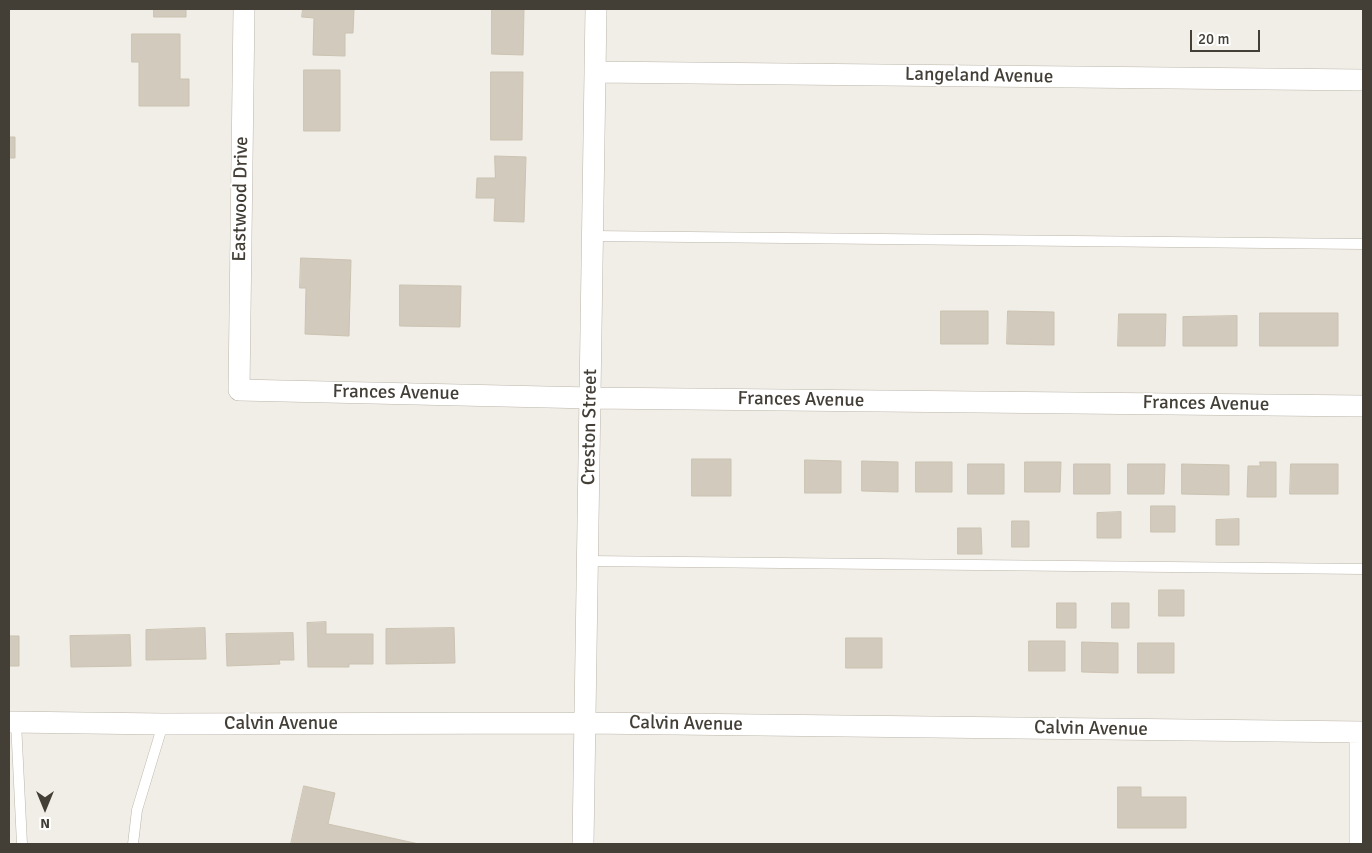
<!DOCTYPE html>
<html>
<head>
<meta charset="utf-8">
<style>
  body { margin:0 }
  #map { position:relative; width:1372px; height:853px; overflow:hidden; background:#f1eee7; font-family:Signika,sans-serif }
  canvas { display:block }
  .frame { position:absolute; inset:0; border:10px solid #433f37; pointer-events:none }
  .north { position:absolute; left:20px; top:783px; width:50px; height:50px; -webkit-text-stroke:4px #fff; paint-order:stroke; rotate:180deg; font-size:14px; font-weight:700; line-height:20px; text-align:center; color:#433f37 }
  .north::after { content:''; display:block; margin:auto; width:18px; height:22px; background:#433f37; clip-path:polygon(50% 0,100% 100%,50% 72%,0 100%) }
  .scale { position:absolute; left:1190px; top:30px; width:70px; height:22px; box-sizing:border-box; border:2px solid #433f37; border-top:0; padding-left:6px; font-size:15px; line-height:18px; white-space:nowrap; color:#433f37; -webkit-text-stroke:4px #fff; paint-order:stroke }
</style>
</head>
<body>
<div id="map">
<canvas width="1372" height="853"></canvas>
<div class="frame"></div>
<div class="north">N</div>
<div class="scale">20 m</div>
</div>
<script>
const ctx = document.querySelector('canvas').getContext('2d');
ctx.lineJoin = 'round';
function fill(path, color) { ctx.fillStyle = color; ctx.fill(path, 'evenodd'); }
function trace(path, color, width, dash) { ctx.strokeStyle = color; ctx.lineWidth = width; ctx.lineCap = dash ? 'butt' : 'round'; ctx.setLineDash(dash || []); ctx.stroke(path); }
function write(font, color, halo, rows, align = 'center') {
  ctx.font = font + ' Signika,sans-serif'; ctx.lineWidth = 4; ctx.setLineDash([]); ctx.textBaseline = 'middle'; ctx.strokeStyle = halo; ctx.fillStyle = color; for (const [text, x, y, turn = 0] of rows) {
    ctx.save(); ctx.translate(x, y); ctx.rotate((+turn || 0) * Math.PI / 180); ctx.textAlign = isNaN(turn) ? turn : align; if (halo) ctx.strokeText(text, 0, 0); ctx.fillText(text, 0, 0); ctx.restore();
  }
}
const building = new Path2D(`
  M154,9h32v8h-32z
  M303,9h51l-1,24h-8v23l-32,-1 1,-37 -12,-1z
  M492,9h32l-1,46 -31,-1z
  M132,34h48v45h9v27h-50v-44h-7z
  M304,70h36v61h-36z
  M491,72h32l-1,68h-31z
  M9,137h6v21h-6z
  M495,156l31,1 -2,65 -30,-1 1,-23h-19l1,-20h18z
  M301,258l50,2 -2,76 -44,-2 1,-46h-6z
  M400,285l61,1 -1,41 -60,-1z
  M941,311h47v33h-47z
  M1008,311l46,1v33l-47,-1z
  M1260,313h78v33h-78z
  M1119,314h47l-1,32h-47z
  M1237,316v30h-54v-29z
  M692,459h39v37h-39z
  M805,460l36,1v32h-36z
  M862,461l36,1v30l-36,-1z
  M916,462h36v30h-36z
  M1025,462h36l-1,30h-35z
  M1260,462h16v35h-29l1,-31h12z
  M968,464h36v30h-36z
  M1074,464h36v30h-36z
  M1128,464h37l-1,30h-36z
  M1182,464l47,1v30l-47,-1z
  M1291,464h47v30h-48z
  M1151,506h24v26h-24z
  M1121,512v26h-24v-25z
  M1239,519v26h-23v-25z
  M1012,521h17v26h-17z
  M958,528h23l1,26h-24z
  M1159,590h25v26h-25z
  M1057,603h19v25h-19z
  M1112,603h17v25h-17z
  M326,622v12h47v30h-24v3h-41l-1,-44z
  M205,628l1,31 -60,1v-30z
  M454,628l1,35 -69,1v-35z
  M293,633l1,27h-15l1,4 -53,2 -1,-32z
  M130,635l1,31 -60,1 -1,-31z
  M9,636h10v30h-10z
  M846,638h36v30h-36z
  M1029,641h36v30h-36z
  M1082,642l36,1v30l-36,-1z
  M1138,643h36v30h-36z
  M304,786l31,7 -7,31 91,20h-128z
  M1118,787h23v10h45v31h-68z`);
const lane = new Path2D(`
  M593,236l770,8
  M588,561l775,8
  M16,722l6,122
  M133,844l4,-34 26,-86`);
const street = new Path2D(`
  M244,9l-5,381 352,8 772,8
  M595,72l768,8
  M9,722l154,2 423,-1 777,9
  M583,844l13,-835
  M1360,844v-112`);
const streetNames = [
  ["Langeland Avenue",979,76,1],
  ["Eastwood Drive",241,199,-89],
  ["Frances Avenue",396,393,1],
  ["Frances Avenue",801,400,1],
  ["Frances Avenue",1206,404,1],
  ["Creston Street",590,427,-89],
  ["Calvin Avenue",281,724],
  ["Calvin Avenue",686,724,1],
  ["Calvin Avenue",1091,729,1]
];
fill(building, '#d1cabd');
trace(building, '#cbc2b1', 1);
trace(lane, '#bcb6aa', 11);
trace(street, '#bcb6aa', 22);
trace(lane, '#fff', 10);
trace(street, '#fff', 21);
write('19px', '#433f37', '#fff', streetNames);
</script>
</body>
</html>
